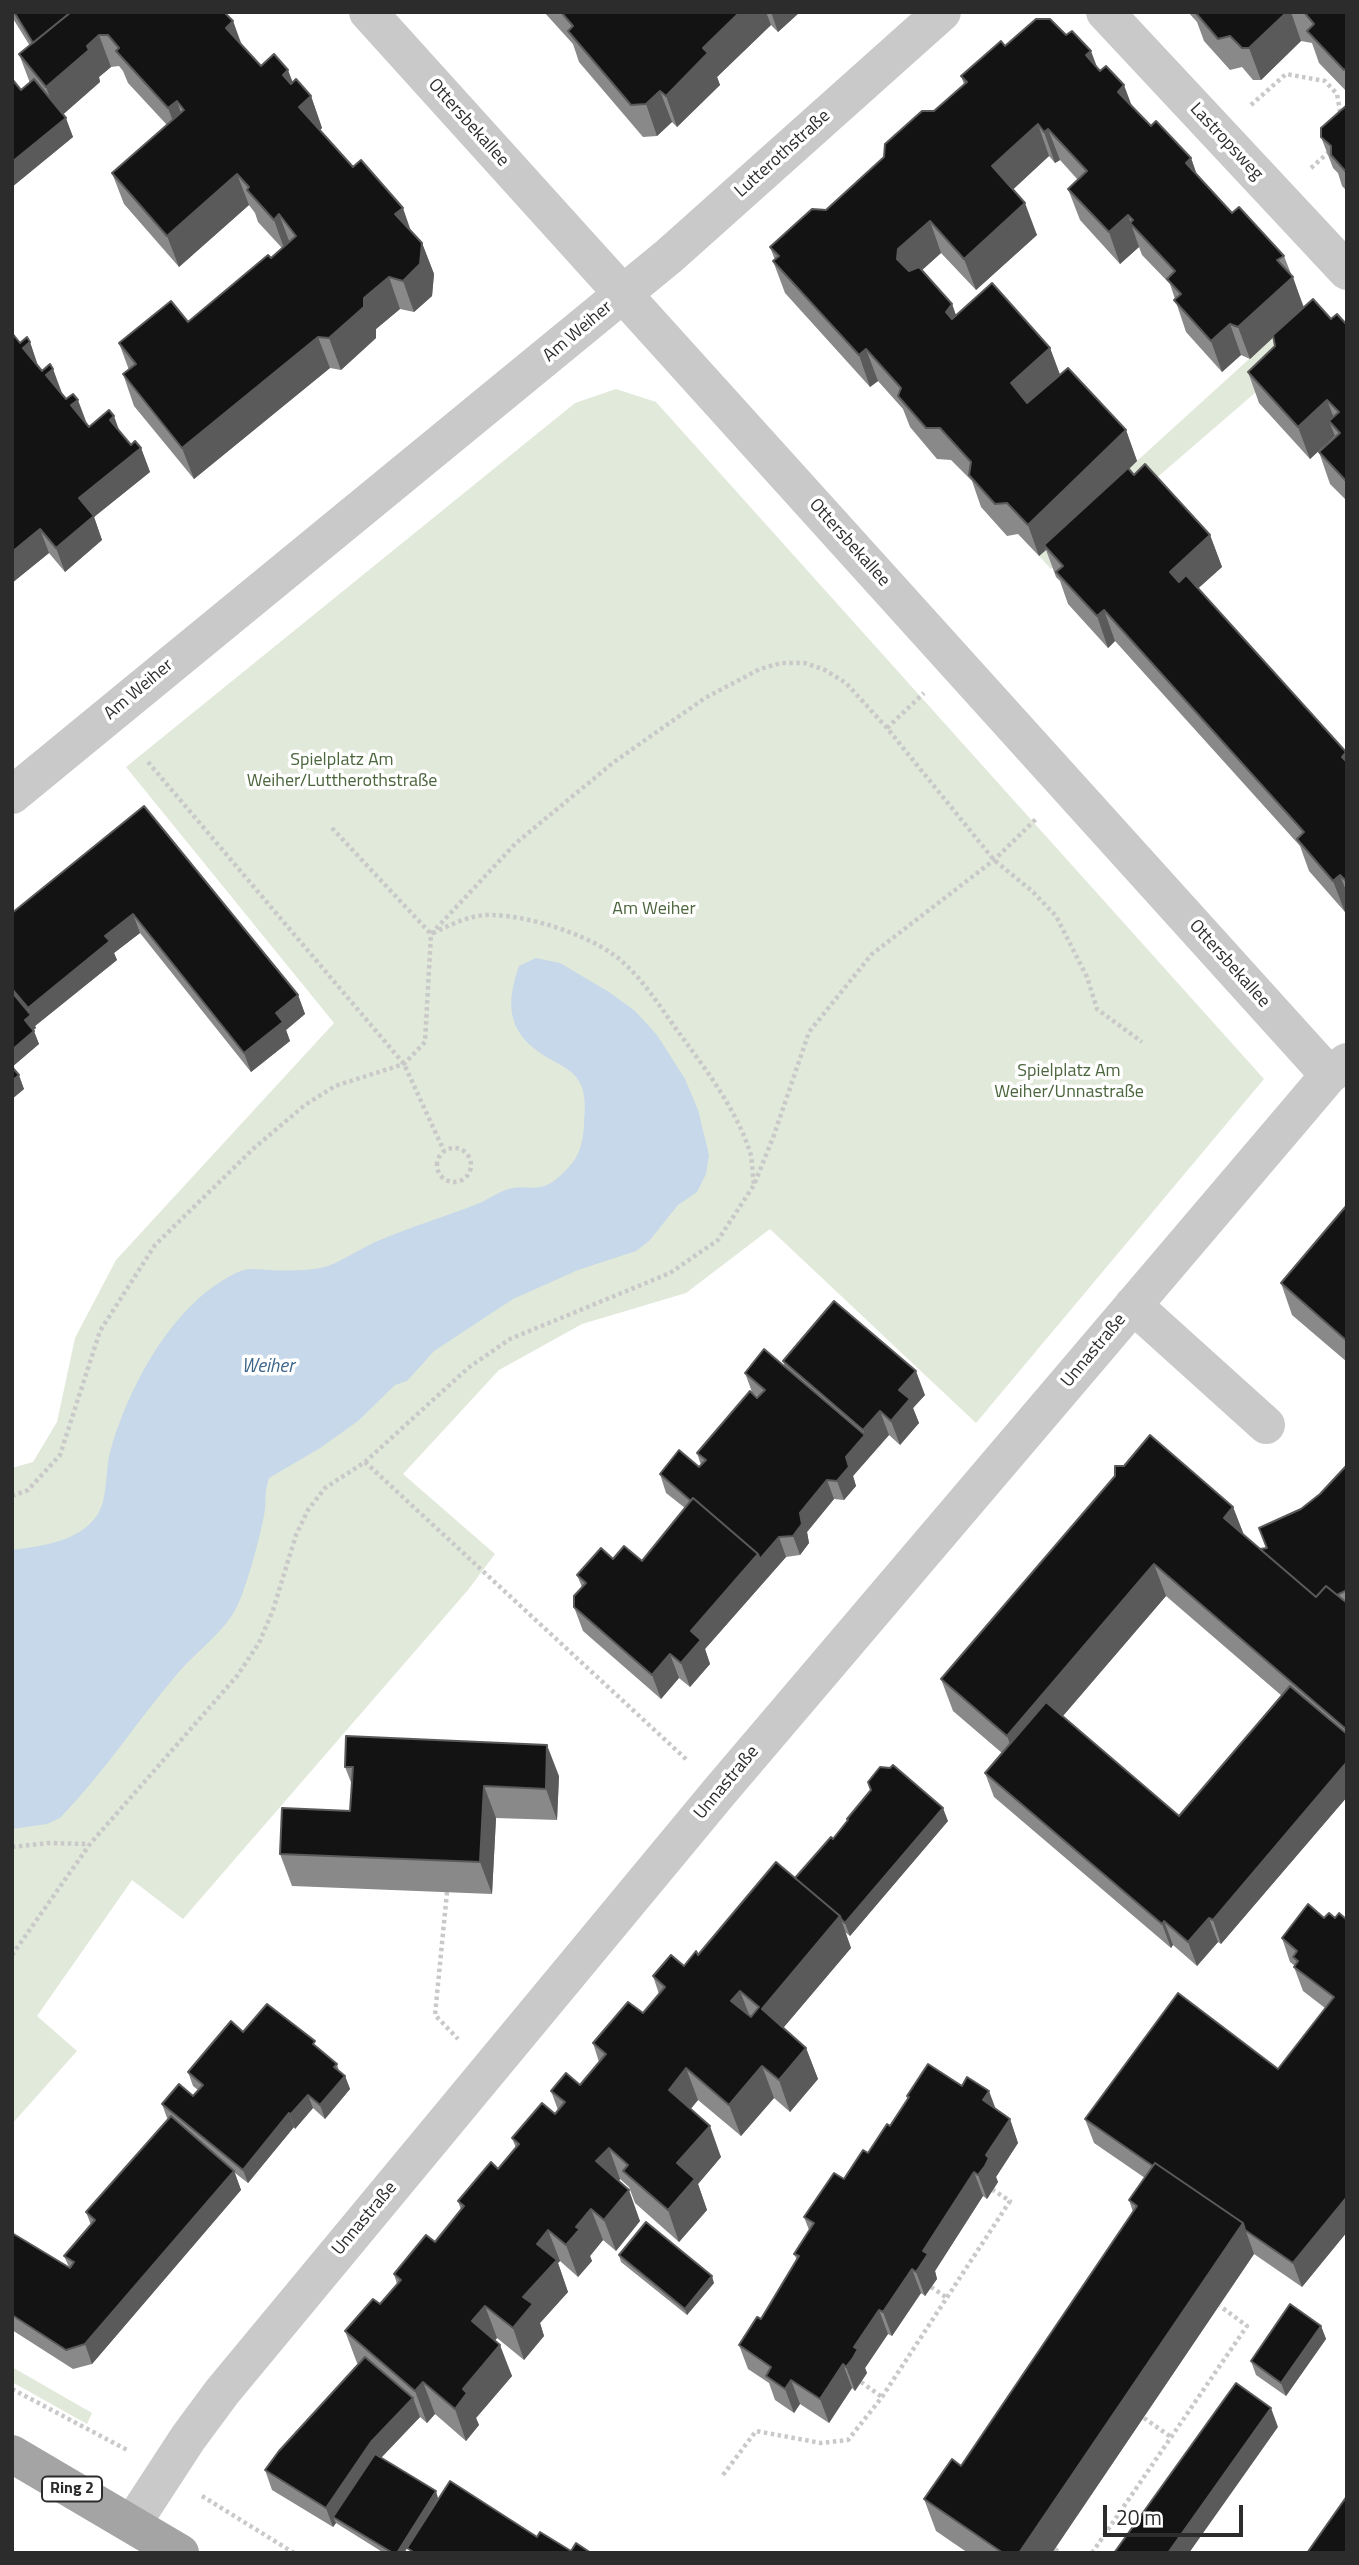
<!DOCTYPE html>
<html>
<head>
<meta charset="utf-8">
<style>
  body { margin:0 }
  #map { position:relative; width:1359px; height:2565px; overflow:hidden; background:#fff; font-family:"Titillium Web",sans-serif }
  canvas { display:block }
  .frame { position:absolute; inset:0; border:14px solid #2c2c2c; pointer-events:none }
  .scale { position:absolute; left:1103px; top:2505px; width:140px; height:32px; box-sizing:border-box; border:4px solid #2c2c2c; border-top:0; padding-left:9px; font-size:21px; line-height:24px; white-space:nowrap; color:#2c2c2c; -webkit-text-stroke:5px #fff; paint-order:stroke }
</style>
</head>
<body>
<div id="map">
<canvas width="1359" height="2565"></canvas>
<div class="frame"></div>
<div class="scale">20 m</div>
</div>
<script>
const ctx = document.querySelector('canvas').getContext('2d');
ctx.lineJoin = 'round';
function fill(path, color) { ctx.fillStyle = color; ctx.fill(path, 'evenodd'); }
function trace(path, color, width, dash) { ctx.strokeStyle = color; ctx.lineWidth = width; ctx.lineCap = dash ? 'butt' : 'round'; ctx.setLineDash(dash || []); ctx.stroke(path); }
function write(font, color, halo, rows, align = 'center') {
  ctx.font = font + ' "Titillium Web",sans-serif'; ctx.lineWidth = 7; ctx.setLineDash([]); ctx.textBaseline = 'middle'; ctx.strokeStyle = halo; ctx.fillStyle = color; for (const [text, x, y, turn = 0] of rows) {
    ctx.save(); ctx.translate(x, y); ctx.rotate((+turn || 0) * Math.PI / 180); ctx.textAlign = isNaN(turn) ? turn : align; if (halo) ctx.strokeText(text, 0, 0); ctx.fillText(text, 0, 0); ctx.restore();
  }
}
const green = new Path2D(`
  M1304,309l-19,58 -234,202 -12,-13 98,-95z
  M616,389l40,13 608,677 -288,344 -206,-194 -84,64 -104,31 -83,46 -96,104 92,80 -27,36 -285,329 -51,-39 -95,136 40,35 -65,73v-656l21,-6 24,-40 18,-84 41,-78 218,-237 -208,-256 449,-364z
  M12,2367l80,46 -5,11 -75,-42z`);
const water = new Path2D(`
  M536,958l24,5 49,29 26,19 22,24 28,44 13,31 11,45 -3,19 -9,18 -19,13 -29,36 -13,10 -58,19 -65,29 -79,52 -27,30 -12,4 -37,36 -38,27 -51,30c-4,11 -3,20 -4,31 -3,22 -17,72 -26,93 -13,30 -41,47 -62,72 -40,47 -74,100 -117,144l-13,6 -35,5v-279c29,-4 68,-8 86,-36 10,-17 7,-42 12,-62 17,-61 56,-135 110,-170 7,-4 16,-10 24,-12 7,-2 18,0 26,0 17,1 42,1 58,-4 18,-7 35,-19 52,-26 33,-14 67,-24 100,-37 11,-5 21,-13 33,-15 9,-2 18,1 27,-1 13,-2 25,-15 33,-25 8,-10 11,-27 11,-40 1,-11 2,-26 -3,-37 -6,-14 -19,-19 -31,-26 -41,-23 -46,-51 -31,-93z`);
const path = new Path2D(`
  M1251,105l35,-31 39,7 12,13 4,23
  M1311,168l19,-17
  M887,728l37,-35
  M148,762l256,302 40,87
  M332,828l99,106c19,-9 40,-20 61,-19 40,1 106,22 134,50 23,22 40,51 59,76 25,34 52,71 65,111 3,10 2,22 4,32
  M437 1165a17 17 0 1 1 34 0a17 17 0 1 1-34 0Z
  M365,1462l323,299
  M12,1496l16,-6 32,-35 40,-124 55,-86 99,-97 51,-43 30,-19 69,-22 21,-22 6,-108 85,-91 98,-81 91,-64 55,-29 21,-6h24l20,7 21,13 41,45 107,132 38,31 24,25 31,61 10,32 45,33
  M12,1847l37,-4 40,1
  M447,1892l-12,123 23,24
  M12,1955l78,-111 147,-168 22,-33 14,-33 23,-75 12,-25 17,-22 40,-26 103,-94 42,-29 160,-66 48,-33 36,-55 20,-50 35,-103 63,-78 122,-94 43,-42
  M931,2287l16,11
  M861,2382l21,15
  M12,2389l117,62
  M1144,2418l27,19
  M723,2475l33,-44 65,12 27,-3 34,-43 128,-196 -17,-11
  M202,2496l92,57
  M1055,2549l5,4
  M1092,2553l155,-227 -27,-20`);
const minor = new Path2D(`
  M368,12l961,1063
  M1105,12l242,259
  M12,795l657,-539 273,-244
  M1133,1305l133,120
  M132,2524l56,-86 34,-46 498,-601 576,-677 33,-39 18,-13`);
const major = new Path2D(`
  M12,2454l168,99`);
const wall = new Path2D(`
  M12,12h212l9,9 9,24 19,21 32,16 18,14 11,32 -2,2 102,113 12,31 -2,22 -18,16 -14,-3 -24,20v9l-35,32 -11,-2 -136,111 -60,-73 -11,-32 6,-4 -10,-27 69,-21 83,-64 11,-10 -24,-26 -3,-9 -6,-8 -70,62 -55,-63 -12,-31 55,-48 -39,-42 -5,-12 -4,-5 -8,1 -12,10 1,5 -37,32 10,23 -61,50v-108l9,11 9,-7 -11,-29 11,-8 -18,-29z
  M544,12h256l-22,20 -7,-7 -54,52 3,8 -43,42 -5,-5 -15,14 -14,1 -64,-75 -6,-18z
  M1188,12h159v80l-28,-29 -7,-20 -11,-2 -40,39h-8l-11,-13 -12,3 -26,-29 -7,-19z
  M1005,46l92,22 54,58 40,32 6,17 35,38 52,43 20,51 43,18v176l-17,-17 -11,-32 16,-15v-1l-25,23 -51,-56 -11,-31 27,-26 -2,-9 -23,22 -9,-4 -19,17 -36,-40 -16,-48 -28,-29 -3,-8 -19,17 -40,-44 -12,-31 10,-9 -18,-20 -5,3 -6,-7 -36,33 24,46 -61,55 -35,-37 -19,17 30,34 4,11 94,33 10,27 66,55 11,31 -8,8 5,6 76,60 12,32 -24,21 149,166v156l-2,2 -36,-41 -9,-25 -185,-205 -7,7 -40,-44 -8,-23 -4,-4 -10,-27 -7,6 -21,-22 -11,2 -26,-29 -9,-26 -21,-21 -14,-1 -27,-32 -7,-18 -25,-28 -8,6 -85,-94 -12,-32 2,-1 -5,-13 56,-37 138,-126 -3,-8z
  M1347,105v86l-5,-5 -4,-13 -5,-5 -12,-31z
  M30,342l8,24 4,5 11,-2 8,25 28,33 30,4 12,14 10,3 9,24 -56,45 8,23 -37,32 -16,-19 -37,30 8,-240z
  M144,806l154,189 7,19 -19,16 4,11 -39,31 -111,-139 -26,20 3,7 -82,66 1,2 -3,2 6,14 -27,23 12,22 -12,10v-186z
  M1347,1205v157l-55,-47 -11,-32z
  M783,1361l142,34 -12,13 6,15 -19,22 -11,-10 -36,41 3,10 -12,14 -10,-1 -27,33 2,11 -9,12 -14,2 -81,92 5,15 -20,23 -11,-9 -18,21 -78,-68 -9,-24 8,-20 -5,-12 36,-16 29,2 43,-53 -19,-15 -6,-19 39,-7 2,-2 -4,-12 61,-56 -6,-5 -7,-19 40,-6z
  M1347,1465v332l-126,147 -3,-2 -21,24 -24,-21 -2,3 -177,-151 -9,-24 17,-20 -49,-42 -12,-32 292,-172 11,28 16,14 6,-1 -7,-20 42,-19 19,-15zM1166,1596l116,100 -103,120 -116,-100z
  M345,1767l214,9 -2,44 -61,-2 -4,76 -200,-8 -12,-32 70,-43 2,-26z
  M868,1782l80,39 -98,115 -5,-4 6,16 -68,80 23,20 12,31 -28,33 -16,-14 -33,38 -43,-36 -7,9 30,48 -23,27 9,26 -28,32 -44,-39 -6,-16 -9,-8 -1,2 21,40 -24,30 -13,-11 -13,16 2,5 -14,16 -18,-16 -2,2 10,29 -28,31 4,13 -20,24 -27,-22 -2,2 17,36 -36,42 3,7 -13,16 -31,-27 -8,9 -7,-6 -39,41 57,40 -34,55h-20l-48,-30 -3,4 -61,-37 -7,-20 93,-106 -1,-1 -12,-32 35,-27 17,-20 -3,-10 41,-32 26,-32 -3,-9 40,-32 18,-21 -4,-10 43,-24 3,-4 -7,-19 29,-6 19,-23 -6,-19 50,-30 16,-19 -6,-18 31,-10 111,-88 38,-39 15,-18 -1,-2 24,-28z
  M1324,1918l23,2v312l-45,55 -48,-33 -202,299h-84l-32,-22 -12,-32 37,-33 172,-254 -4,-12 16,-22 -51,-35 -9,-24 193,-50 47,-61 -22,-17 -9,-24 1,-1 -5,-4 -8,-24z
  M243,2032l75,16 19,16 2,7 6,5 5,13 -25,30 -12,-11 -18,21 -1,-2 -46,56 -13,-10 6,17 -149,174 -19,5 -61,-39v-97l57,34 -5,-11 27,-31 -5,-13 83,-93 -2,-1 -5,-14 31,-8 5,-6 -5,-4 -5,-14z
  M907,2096l89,13 14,10 8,24 -22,34 2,5 -5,8 -6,9 -4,-3 -48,75 2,8 -12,17 -4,-3 -29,43 -4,-2 -23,34 2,5 -12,18 -3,-3 -23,35 -29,-19 -6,9 -19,-13 -6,-17 -21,-14 -9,-24 22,-26 36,-59 -3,-6 15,-24 -5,-13 40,-38 24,-26 22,-27 18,-27z
  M619,2255l95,28 -27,32 -66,-53z
  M1321,2326l5,13 -40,57 -30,-21 -5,-14z`);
const shadedWall = new Path2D(`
  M740,12h26l5,13 -54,52 3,8 -43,42 -11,-31 37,-48z
  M771,12h29l-22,20z
  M1287,12h4l10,29 -40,39 -12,-32z
  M233,21l11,32 -18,-25z
  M99,35l12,32 -12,10 1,5 -42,37 -12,-32 41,-41z
  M1091,51l12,32 -17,-28z
  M288,70l12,31 -17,-26z
  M1124,85l12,32 -18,-25z
  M660,91l12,31 -15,14 -11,-32z
  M311,96l11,32 -11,11 -12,-32z
  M177,101l11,32 -8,6 -12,-31z
  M66,118l7,19 -61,50v-25z
  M1038,124l11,32 -45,42 -12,-32z
  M1048,129l12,31 -5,3 -11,-31z
  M1191,158l11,32 -16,-27z
  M237,174l12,31 -70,62 -12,-31z
  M1025,203l12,32 -61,55 -12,-31z
  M403,208l11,32 -19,-26z
  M279,214l12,32 -6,5 -11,-31z
  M1128,215l11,32 -19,17 -11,-32z
  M930,221l11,32 -31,28 -13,-22 1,-10z
  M422,243l12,31 -2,22 -18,16 -11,-31z
  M389,277l11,32 -24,20v9l-35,32 -12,-32 35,-40z
  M1293,277l11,32 -54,50 -12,-32z
  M952,304l11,32 -17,-24z
  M1230,324l11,31 -19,17 -11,-31z
  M318,337l12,31 -136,111 -12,-31z
  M30,342l8,24 -15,-18z
  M1050,348l12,32 -39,35 -12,-32z
  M866,349l12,32 -8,6 -11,-32z
  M53,369l9,24 -7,6 -9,-24z
  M78,400l9,24 -16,-19z
  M1327,400l12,31 -10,-10 6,15 -25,23 -12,-32z
  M114,416l9,25 -13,-21z
  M1126,430l11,31 -90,88 -3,-4 2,5 -7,6 -11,-31z
  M141,448l9,24 -56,45 8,23 -37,32 -9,-24 23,-50z
  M40,529l9,24 -37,30v-31z
  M1210,535l12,32 -40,36 -12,-31z
  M1104,610l11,31 -7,7 -11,-32z
  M1346,752l1,2v15l-5,-12z
  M1340,875l7,18v17l-2,2 -12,-31z
  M133,914l7,19 -26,20 3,7 -82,66 1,2 -6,5 -5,-13 6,-5 -3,-7 77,-72z
  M298,995l7,19 -19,16 4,11 -39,31 -7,-19 32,-40z
  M34,1031l5,13 -27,23v6v-23z
  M19,1075l5,14 -12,10v-18z
  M916,1371l9,24 -12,13 6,15 -19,22 -9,-24 8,-31z
  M880,1411l9,24 -36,41 3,10 -12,14 -7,-19 9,-24 19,-22 -2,-5z
  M827,1480l7,19 -27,33 2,11 -9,12 -7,-19 7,-23z
  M1233,1507l12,31 -21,-20z
  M779,1537l7,20 -81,92 5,15 -20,23 -9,-24 10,-32 67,-77z
  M1154,1564l12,32 -147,171 -12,-31z
  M670,1654l9,24 -18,21 -9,-24z
  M547,1745l12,31 -2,44 -11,-31z
  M1347,1762v35l-126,147 -8,-24z
  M484,1786l12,32 -4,76 -12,-32z
  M943,1808l5,13 -98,115 -5,-13z
  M840,1916l11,32 -78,92 -11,-31z
  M1209,1918l9,24 -21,24 -9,-24z
  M1164,1921l9,24 -2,3 -9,-24z
  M740,1991l12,31 -21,-21z
  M806,2048l12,31 -28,33 -11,-32z
  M762,2066l12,32 -33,38 -12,-31z
  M686,2068l12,32 -18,21 -11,-31z
  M345,2076l5,13 -25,30 -5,-14z
  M989,2091l9,24 -15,-15z
  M308,2095l5,13 -18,21 -5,-14z
  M289,2113l5,14 -46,56 -5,-13z
  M1010,2119l8,24 -22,34 2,5 -11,17 -9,-24 8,-20z
  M710,2126l11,31 -23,27 9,26 -28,32 -11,-32 9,-47z
  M609,2148l11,31 -13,14 -11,-32z
  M234,2171l7,19 -149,174 -7,-20z
  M974,2172l9,24 -48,75 2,8 -12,17 -9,-24 7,-21z
  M629,2190l11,31 -24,30 -12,-31z
  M1347,2197v35l-45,55 -9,-24z
  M591,2209l12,31 -13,16 2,5 -14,16 -12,-32 10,-18z
  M1243,2223l11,31 -202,299h-33z
  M548,2230l12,31 -2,2 10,29 -28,31 4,13 -20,24 -11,-32 10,-31 14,-53z
  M912,2269l9,24 -29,43 -9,-24z
  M712,2276l2,7 -27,32 -2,-6z
  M485,2306l12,32 -13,15 -12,-32z
  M879,2310l9,24 -23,34 2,5 -12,18 -9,-24 8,-20z
  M1321,2326l5,13 -40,57 -5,-13z
  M500,2345l12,31 -36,42 3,7 -13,16 -11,-32 8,-20z
  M843,2364l9,24 -23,35 -9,-24z
  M791,2380l9,24 -6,9 -9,-24z
  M423,2382l12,32 -8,9 -12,-32z
  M413,2398l7,19 -42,44 -45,56 3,6 -3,4 -7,-19 45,-66z
  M1271,2408l7,19 -89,126h-21z
  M436,2491l2,7 -34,55h-7z`);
const building = new Path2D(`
  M14,12h57l-38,31z
  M71,12h153l9,9 -7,7 35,38 13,-12 14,16 -5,5 8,9 5,-5 15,17 -12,11 54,60 8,-7 42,48 -8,6 27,29 -2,21 -17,17 -14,-4 -25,21v9l-35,31 -11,-1 -136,111 -59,-74 13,-10 -17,-21 52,-42 17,21 80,-67 3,3 25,-22 -17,-22 -5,6 -27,-30 2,-3 -12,-13 -70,62 -55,-63 72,-63 -7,-9 -9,7 -52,-57 3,-3 -11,-13h-9l-12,11 2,4 -43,37 -27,-33z
  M561,12h179l-37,36 5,5 -42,43 -6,-5 -14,13 -15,1 -63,-74 5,-5z
  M1195,12h92l-38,36h-7l-12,-12 -12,3z
  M1304,12h43v56l-3,2 -37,-39 7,-7z
  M1036,19h14l16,16 6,-4 19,20 -5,4 14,16 6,-5 18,19 -6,7 33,34 5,-5 35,37 -5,5 46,50 7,-6 45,49 -7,4 16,17 -55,50 -8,-3 -19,17 -37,-41 7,-6 -14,-15 8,-8 -45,-48 3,-3 -5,-5 -19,17 -41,-43 19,-18 -39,-42 -4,3 -6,-8 -46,42 33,37 -61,56 -34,-38 -32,28 -1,10 12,12 10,-4 33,37 -6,8 6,7 40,-36 58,65 -39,35 16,20 41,-35 58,62 -98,95 -21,-22 -12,1 -26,-29 2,-13 -31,-34h-14l-28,-32 3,-8 -35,-39 -7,6 -86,-94 6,-5 -9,-9 42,-38 14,1 58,-53 1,-13 37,-33h12l33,-29 -6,-6 40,-35 4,5z
  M12,79l9,11 13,-11 32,39 -54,44z
  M1347,105v68l-16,-18v-9l-10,-9v-9z
  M1313,299l18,20 6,-5 10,11v157l-28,-30 21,-19 -11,-12 10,-9 -12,-12 -29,27 -50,-55 27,-26 -2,-11z
  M12,333l8,10 7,-6 3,5 -7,6 19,23 8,-7 3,5 -7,6 20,24 7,-5 5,6 -7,5 18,22 20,-17 5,6 -4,4 21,25 4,-4 6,7 -62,50 15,18 -38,32 -16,-19 -28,23z
  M1145,464l65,71 -40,37 9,10 7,-7 160,177 -4,5 5,5v120l-7,-7 -7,6 -36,-42 7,-7 -200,-222 -7,6 -41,-44 7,-6 -19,-21 84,-77 6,7z
  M144,806l154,189 -22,18 7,9 -39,31 -111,-139 -28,22 5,5 -82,67 -16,-19v-76z
  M12,992l19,23 -6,5 9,11 -22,19z
  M12,1067l7,8 -7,6z
  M1347,1205v136l-66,-58z
  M834,1301l82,70 -17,19 11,9 -19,22 -11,-10 -17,19 -80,-69z
  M764,1349l101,86 -19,22 3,10 -12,14 -10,-1 -27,33 2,11 -9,12 -14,1 -19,22 -2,-5 -65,-56 -2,3 -31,-27 19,-24 20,17 7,-7 -9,-7 53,-62 7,7 8,-8 -20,-17z
  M1150,1435l83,72 -9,11 92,79 10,-11 21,17v127l-193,-166 -147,172 -66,-57 174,-203v-10h9z
  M1347,1465v125l-10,5 -11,-9 -10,11 -56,-48 7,-1 -8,-20 42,-19 19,-15z
  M693,1498l65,56 -67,77 10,9 -20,23 -11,-9 -18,21 -78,-68v-11l12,-13 -9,-8 24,-27 12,11 11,-13 18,15z
  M1290,1686l57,48v28l-134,158 -4,-2 -21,24 -24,-21 -2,3 -177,-151 61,-71 133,114z
  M346,1736l201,9 -1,44 -62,-3 -4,76 -200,-8 2,-46 68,3 3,-44h-8z
  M893,1765l50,43 -98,115 -4,-4 -1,-3 -45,-38 36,-41 2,2 15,-19 -1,-1 24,-29 -3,-8 12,-15 10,1z
  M776,1862l64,54 -78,93 44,39 -27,32 -17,-14 -33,39 -43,-37 -17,22 41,36 -33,37 18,16 -27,31 -45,-39 5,-6 -19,-17 -13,13 33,29 -25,30 -13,-11 -15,18 4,2 -14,16 -18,-15 -11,14 20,16 -34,37 10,7 -20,24 -28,-22 -13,15 28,24 -37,44 4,4 -12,16 -32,-27 -8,9 -70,-60 28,-32 7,5 21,-24 -7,-6 32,-39 9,7 29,-36 -6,-5 33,-39 7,7 21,-25 -7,-6 30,-35 13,11 10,-12 -14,-11 15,-18 14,12 26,-31 -13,-11 35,-41 15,11 22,-26 -12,-11 18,-21 13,11 12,-15 2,4zM740,1991l19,16 -8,10 -20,-16z
  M1308,1904l16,14 5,-5 6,5 4,-5 8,7v277l-54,66 -48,-33 -2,-7 -88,-60 -2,3 -68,-47 93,-126 100,76 56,-72 -40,-30 4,-6 -5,-4 4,-6 -15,-13z
  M267,2004l48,37 -2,3 24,20 -3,3 11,9 -25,29 -12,-10 -18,20 -1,-2 -46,57 -81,-66 17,-20 14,12 10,-11 -15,-13 43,-51 12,11z
  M928,2064l34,22 5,-9 22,14 -6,9 27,19 -24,36 3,3 -4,8 -7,9 -4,-3 -51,79 5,3 -12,18 -4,-3 -29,43 -4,-2 -25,37 4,2 -5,9 -7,9 -3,-3 -23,35 -29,-19 -6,9 -19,-13 5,-9 -32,-22 18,-28 4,2 38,-63 -5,-2 20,-31 -10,-6 30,-44 10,6 19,-29 5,3 19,-29 3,2 19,-29 -2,-1z
  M171,2116l63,55 -149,173 -19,6 -54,-35v-82l58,35 4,-6 -10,-6 31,-36 -9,-8z
  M1155,2163l88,60 -224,330h-16l-79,-54 28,-40 9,7 176,-260 -8,-6z
  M646,2222l66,54 -27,33 -66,-54z
  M1290,2304l31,22 -40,57 -30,-22z
  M365,2357l48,41 -42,44 -45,66 -61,-38 14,-19z
  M1236,2383l35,25 -103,145h-54z
  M375,2454l61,37 -39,62h-4l-60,-36z
  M450,2481l87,56 3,-5 31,19 5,-8 15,10h-176l-8,-5z
  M1347,2496v57h-40z`);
const shields = [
  [72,2489,60]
];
const shieldNames = [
  ["Ring 2",72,2489]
];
const streetNames = [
  ["Ottersbekallee",468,123,48],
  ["Lastropsweg",1226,142,47],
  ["Lutterothstraße",783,154,-42],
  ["Am Weiher",578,332,-40],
  ["Ottersbekallee",849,543,48],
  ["Am Weiher",139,690,-40],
  ["Ottersbekallee",1229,964,48],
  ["Unnastraße",1094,1351,-50],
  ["Unnastraße",727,1783,-50],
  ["Unnastraße",365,2219,-50]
];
const parkNames = [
  ["Spielplatz Am",342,761],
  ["Weiher/Luttherothstraße",342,782],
  ["Am Weiher",654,910],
  ["Spielplatz Am",1069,1072],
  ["Weiher/Unnastraße",1069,1093]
];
const waterNames = [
  ["Weiher",268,1367]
];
fill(green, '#e1e9da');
fill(water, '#c6d8e9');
trace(path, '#c9c9c9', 4.5, [3.5, 3.5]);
trace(minor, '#c9c9c9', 38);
trace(major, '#a4a4a4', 38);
fill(wall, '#898989');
fill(shadedWall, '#5a5a5a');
fill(building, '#131313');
trace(building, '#5a5a5a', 2);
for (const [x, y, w] of shields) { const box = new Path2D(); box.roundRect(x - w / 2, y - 12.5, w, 25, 5); ctx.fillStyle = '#fff'; ctx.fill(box); trace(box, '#2c2c2c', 2); }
write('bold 16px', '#2c2c2c', null, shieldNames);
write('18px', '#2c2c2c', '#fff', streetNames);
write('18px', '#4b653c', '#fff', parkNames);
write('italic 19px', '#3e668a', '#fff', waterNames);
</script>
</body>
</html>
